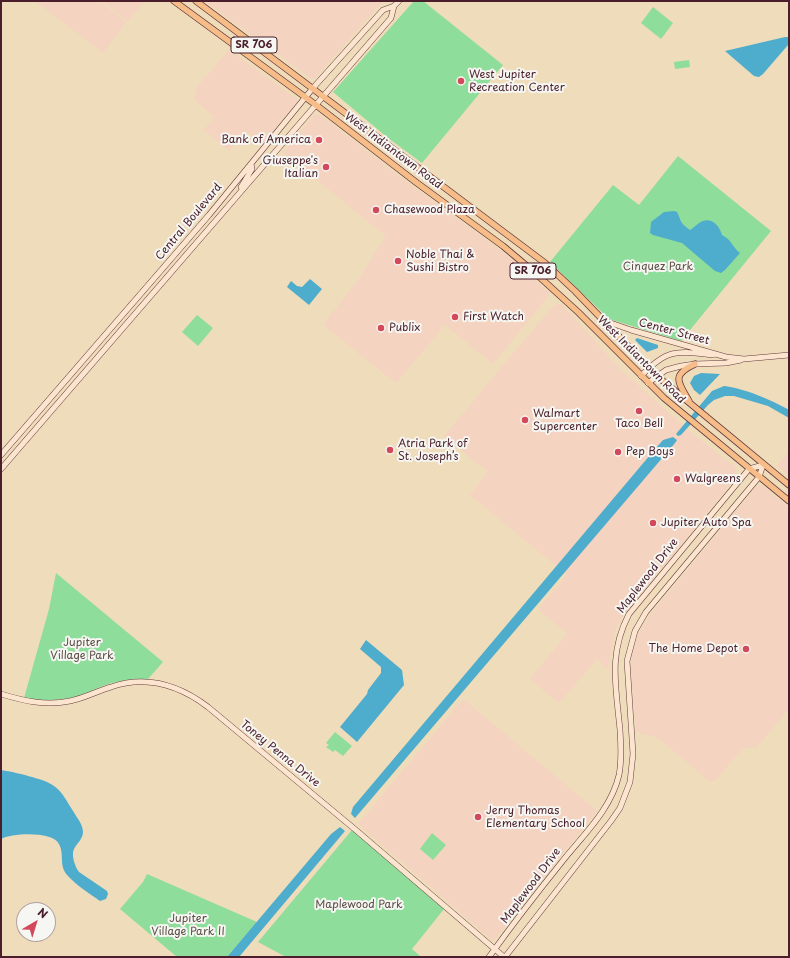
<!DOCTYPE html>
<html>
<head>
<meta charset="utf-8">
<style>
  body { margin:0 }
  #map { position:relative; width:790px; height:958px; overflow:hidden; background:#efdcba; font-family:"Playpen Sans",sans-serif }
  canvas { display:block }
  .frame { position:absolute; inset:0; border:2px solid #4a1f2b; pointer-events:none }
  .north { position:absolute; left:16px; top:902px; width:40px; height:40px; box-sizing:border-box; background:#f6f6f2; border:1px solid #b1a0a2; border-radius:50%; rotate:38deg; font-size:11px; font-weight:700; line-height:16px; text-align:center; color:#4a1f2b }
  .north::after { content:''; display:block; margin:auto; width:14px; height:18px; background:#d1495b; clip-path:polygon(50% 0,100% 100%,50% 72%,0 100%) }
</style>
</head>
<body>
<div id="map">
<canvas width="790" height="958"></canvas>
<div class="frame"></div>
<div class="north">N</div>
</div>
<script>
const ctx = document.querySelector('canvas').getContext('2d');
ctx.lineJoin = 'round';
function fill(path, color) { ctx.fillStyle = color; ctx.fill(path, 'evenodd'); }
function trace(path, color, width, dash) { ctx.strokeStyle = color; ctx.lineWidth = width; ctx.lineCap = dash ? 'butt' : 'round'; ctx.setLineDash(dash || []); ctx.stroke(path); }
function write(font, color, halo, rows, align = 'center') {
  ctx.font = font + ' "Playpen Sans",sans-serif'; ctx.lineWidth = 4; ctx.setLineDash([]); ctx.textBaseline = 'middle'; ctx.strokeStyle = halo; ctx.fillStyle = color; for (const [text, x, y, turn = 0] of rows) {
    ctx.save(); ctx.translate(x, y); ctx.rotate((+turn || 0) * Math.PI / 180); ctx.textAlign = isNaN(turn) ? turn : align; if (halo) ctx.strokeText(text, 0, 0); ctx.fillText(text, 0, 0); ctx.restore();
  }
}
const built = new Path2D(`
  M35,1h64l27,21 -23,31z
  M102,1h43l-17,20z
  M205,1h178l-70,79z
  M229,50l69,50 -36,45 -16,-14 -17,20 -25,-21 10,-13 -20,-18 3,-12z
  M315,114l5,1 91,70 111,81 28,28 -57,70 -48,-39 -49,58 -73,-58 35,-45 28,-44 -103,-83z
  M561,304l61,67 67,60 46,36 1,10 -115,141 -7,16 -6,35 -11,-10 -38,44 -29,-24 37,-45 -29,-25 29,-34 -97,-80 18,-23 -44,-36 110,-131z
  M789,451v25l-12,-10z
  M762,485l27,23v201l-33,39 -5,-1 -9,2 -27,32h-6l-47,-40 -7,-4 -14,-3 -5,-5 -6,-60 2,-17 6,-18 13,-20 106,-128z
  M463,699l134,112 -104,130 -135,-117z`);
const green = new Path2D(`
  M414,1h9l80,64 -81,98 -34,-25 -55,-46z
  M653,7l20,16 -12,16 -20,-16z
  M689,60l1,7 -15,2 -1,-7z
  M678,156l93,75 -90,110 -72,-22 -59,-57 63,-77 26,20z
  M197,315l16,13 -15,18 -16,-14z
  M56,573l107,89 -15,17c-13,0 -26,1 -40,5 -9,3 -17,8 -26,11 -19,6 -39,6 -58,3l25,-89z
  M335,732l17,14 -9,10 -8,-6 -2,2 -7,-5 3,-2 -3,-2z
  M352,830l92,79 -32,40 9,8h-135l-28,-15z
  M432,833l14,12 -13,15 -13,-11z
  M147,874l110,48 -30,35h-50l-57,-48 23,-27z`);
const water = new Path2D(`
  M785,37h4l-1,8 -25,29 -4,3 -5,-1 -29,-25z
  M674,211l3,1c5,10 2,10 13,18 5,-3 9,-8 13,-9 11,-4 17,7 19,14 10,5 10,12 18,18l-15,17 -4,3 -6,-2 -33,-28 -29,-8 -3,-2 1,-11 13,-10z
  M310,279l12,10 -13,16 -22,-18 4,-6 6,5 5,1z
  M637,338l21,7v3l-11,4 -12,-12z
  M701,373l19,1 -20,21 -6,-5 -4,-7 4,-7z
  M724,386c19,2 48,14 65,24v8l-21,-12 -34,-10h-9l-11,4 -6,5 -27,30 -3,1 -2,-2 36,-43z
  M673,437l4,3 -2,3 -320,375 -4,-4 2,-7 303,-359 7,-8z
  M366,640l36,30 2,15 -47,57 -17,-15 27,-33 1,-4 13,-17v-6l-21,-18z
  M1,770c12,2 45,9 53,16 9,6 13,16 19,25 4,7 10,13 10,22 -1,7 -6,10 -9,16 -3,6 1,18 5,23l28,19 1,3 -2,5 -6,2c-11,-8 -23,-15 -32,-25 -10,-11 -3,-20 -9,-32 -6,-13 -47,-11 -58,-5z
  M340,827l5,4 -106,126h-12l104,-123z`);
const secondary = new Path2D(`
  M241,187l11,-18 -1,-5
  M605,321l26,9 95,27 18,2 45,-4
  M641,376c27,-28 36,-25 72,-21
  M648,383l18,-13 15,-4 14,-2 31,-1 15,-3
  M1,455l208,-240 104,-127 70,-78 11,-4
  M1,469l390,-451 3,-12 5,-5
  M1,694c23,7 45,12 69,7 15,-3 27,-10 41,-14 35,-12 68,-2 97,20l149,124 147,126
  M489,957c23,-32 47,-63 72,-94 21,-27 50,-53 58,-88 3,-15 2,-30 1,-45 -4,-43 -12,-76 9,-116l120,-145 14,-4
  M505,957l106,-136 9,-13 10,-26 3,-28 -6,-93 8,-30 11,-19 113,-135 4,-12`);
const primary = new Path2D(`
  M174,1l142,104 101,78 86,63 31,26 44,40 86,86 125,103
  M196,1l349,262 30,28 82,85 132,109
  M689,401c-11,-19 -18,-26 6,-37`);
const markers = [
  [461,81,4,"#d1495b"],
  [319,140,4,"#d1495b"],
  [326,167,4,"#d1495b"],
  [376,210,4,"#d1495b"],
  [398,261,4,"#d1495b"],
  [455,317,4,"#d1495b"],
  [381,328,4,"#d1495b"],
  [639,411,4,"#d1495b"],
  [525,420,4,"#d1495b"],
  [390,450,4,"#d1495b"],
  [618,452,4,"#d1495b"],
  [677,479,4,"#d1495b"],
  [653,523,4,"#d1495b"],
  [746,649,4,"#d1495b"],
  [478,817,4,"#d1495b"]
];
const shields = [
  [254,45,46],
  [533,271,46]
];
const shieldNames = [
  ["SR 706",254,45],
  ["SR 706",533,271]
];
const poiNames = [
  ["West Jupiter",469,75],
  ["Recreation Center",469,88],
  ["Bank of America",311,140,"right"],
  ["Giuseppe's",318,161,"right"],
  ["Italian",318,174,"right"],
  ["Chasewood Plaza",384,210],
  ["Noble Thai &",406,255],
  ["Sushi Bistro",406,268],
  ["First Watch",463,317],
  ["Publix",389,328],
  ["Walmart",533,414],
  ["Supercenter",533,427],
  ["Taco Bell",639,424,"center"],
  ["Atria Park of",398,444],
  ["St. Joseph’s",398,457],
  ["Pep Boys",626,452],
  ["Walgreens",685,479],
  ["Jupiter Auto Spa",661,523],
  ["The Home Depot",738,649,"right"],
  ["Jerry Thomas",486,811],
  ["Elementary School",486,824]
];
const streetNames = [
  ["West Indiantown Road",393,151,37],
  ["Central Boulevard",189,222,-50],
  ["Center Street",674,332,15],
  ["West Indiantown Road",641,360,45],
  ["Maplewood Drive",648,576,-52],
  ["Toney Penna Drive",280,754,39],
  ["Maplewood Drive",531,886,-53]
];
const parkNames = [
  ["Cinquez Park",658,267],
  ["Jupiter",82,643],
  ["Village Park",82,656],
  ["Maplewood Park",359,905],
  ["Jupiter",188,919],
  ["Village Park II",188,932]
];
fill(built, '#f4d3c0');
fill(green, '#8fdd9b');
fill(water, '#4eaccc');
trace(secondary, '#633b40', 6);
trace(primary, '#633b40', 7);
trace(secondary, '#fce5cf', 5);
trace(primary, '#f7bd88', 5.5);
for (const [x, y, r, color] of markers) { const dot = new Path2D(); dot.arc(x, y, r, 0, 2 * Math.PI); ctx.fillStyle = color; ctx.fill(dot); trace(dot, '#f6f6f2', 1.5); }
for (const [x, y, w] of shields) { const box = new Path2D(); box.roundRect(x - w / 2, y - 8, w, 16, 3); ctx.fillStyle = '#f6f6f2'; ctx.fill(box); trace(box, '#4a1f2b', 1); }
write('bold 10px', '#4a1f2b', null, shieldNames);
write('11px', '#4a1f2b', '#f6f6f2', poiNames, 'left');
write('11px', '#4a1f2b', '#f6f6f2', streetNames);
write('11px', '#5b4e47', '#f6f6f2', parkNames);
</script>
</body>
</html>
